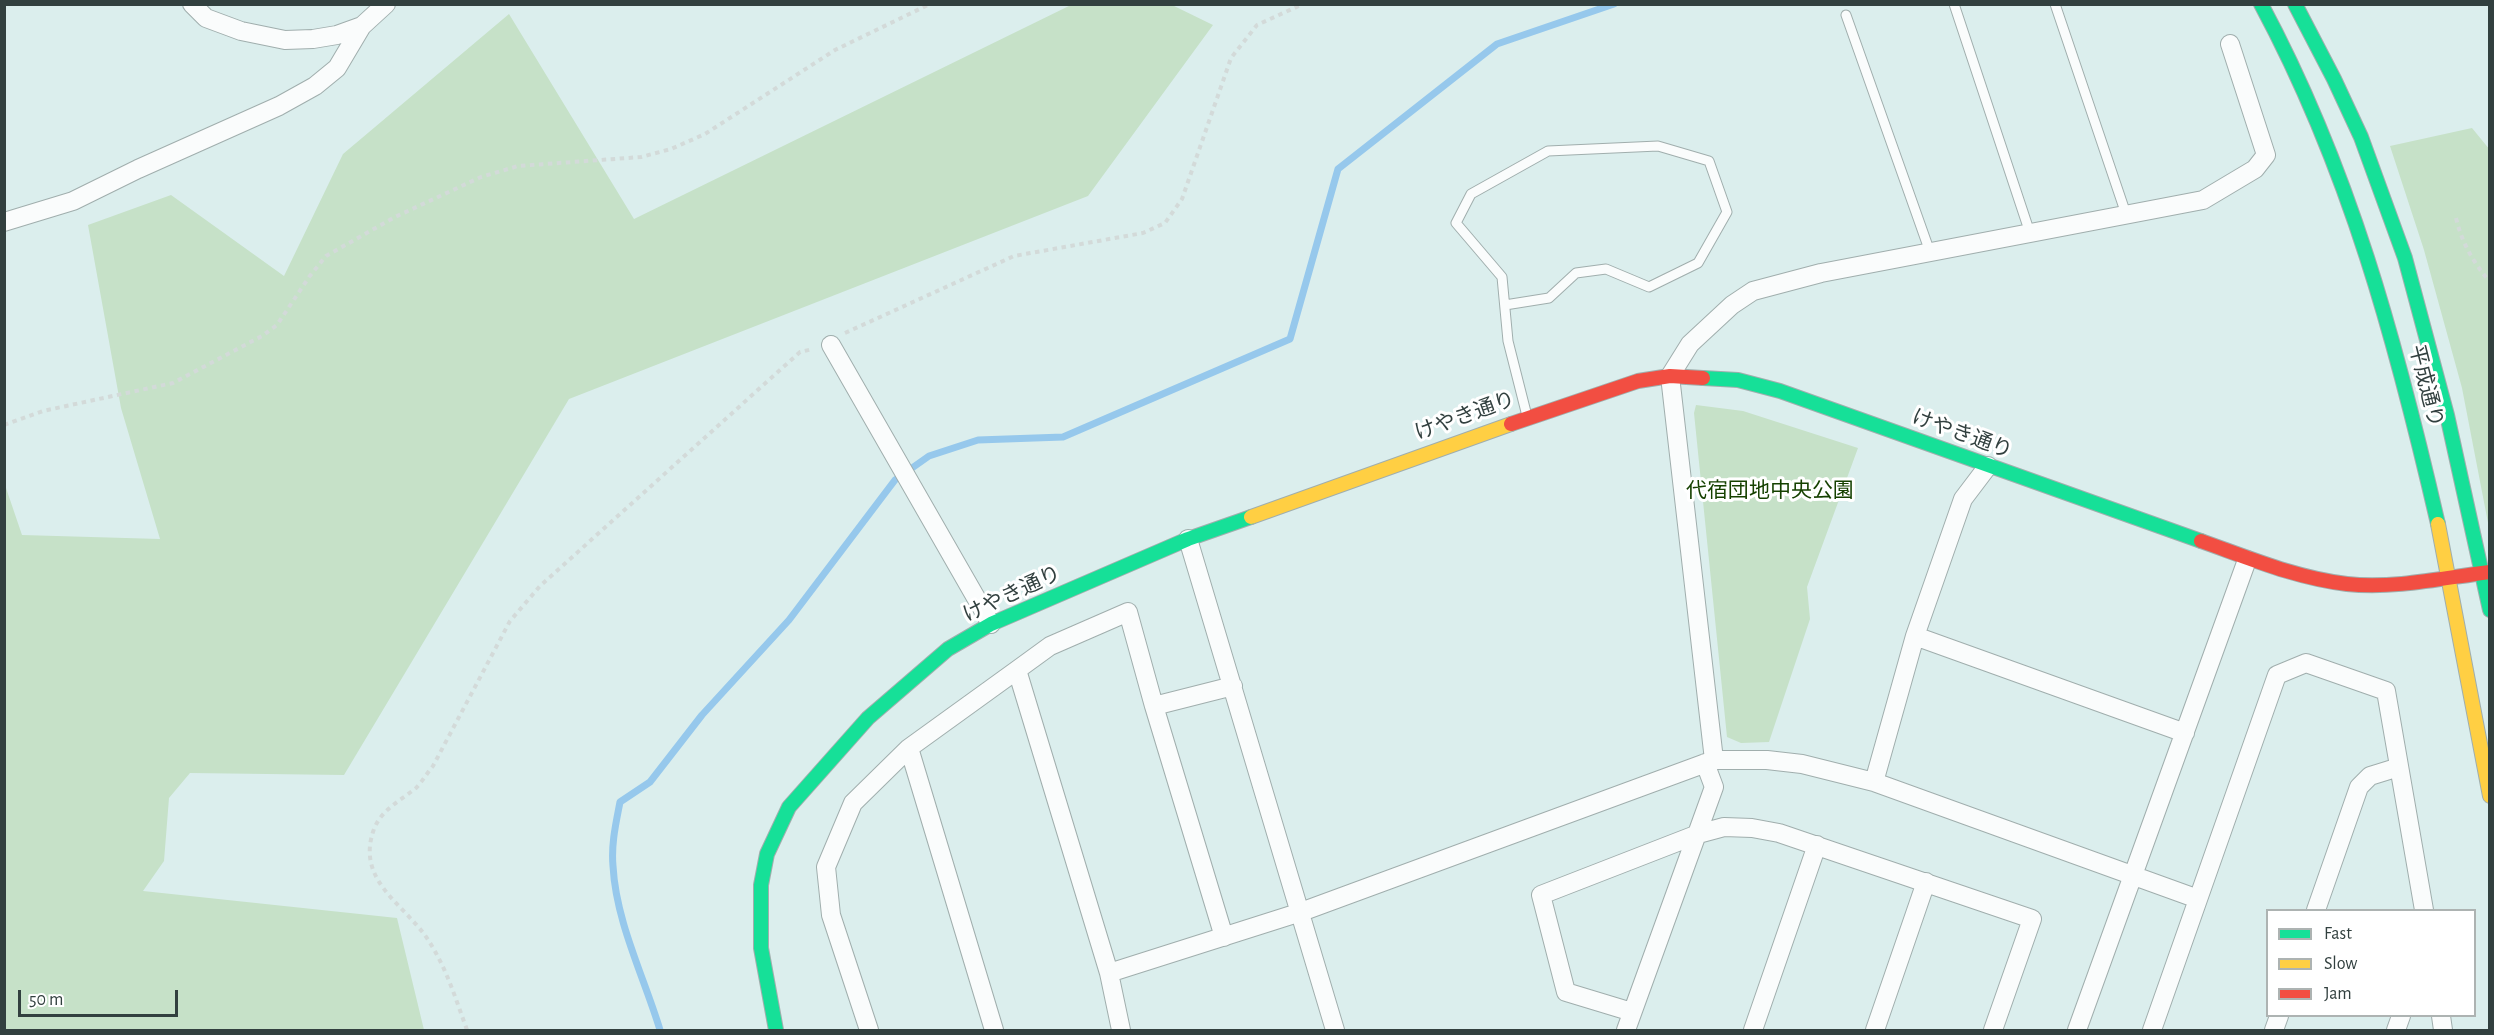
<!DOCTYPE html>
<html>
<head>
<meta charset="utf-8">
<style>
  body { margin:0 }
  #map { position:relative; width:2494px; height:1035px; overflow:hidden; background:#dbeeed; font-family:"Alegreya Sans",sans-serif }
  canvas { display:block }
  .frame { position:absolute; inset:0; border:6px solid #32403f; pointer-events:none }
  .legend { position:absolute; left:2266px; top:909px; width:210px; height:108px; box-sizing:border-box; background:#fff; border:2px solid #adb3b2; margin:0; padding:8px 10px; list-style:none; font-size:18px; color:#32403f }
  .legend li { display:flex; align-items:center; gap:12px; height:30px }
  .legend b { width:30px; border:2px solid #adb3b2 }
  .scale { position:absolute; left:18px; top:990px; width:160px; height:27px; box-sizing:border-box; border:3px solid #32403f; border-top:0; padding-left:8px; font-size:18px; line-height:21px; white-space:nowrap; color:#32403f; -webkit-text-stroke:4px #fff; paint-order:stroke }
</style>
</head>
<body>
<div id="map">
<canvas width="2494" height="1035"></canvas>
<div class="frame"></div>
<ul class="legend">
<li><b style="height:8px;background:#16e098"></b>Fast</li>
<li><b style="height:8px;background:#ffcf43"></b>Slow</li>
<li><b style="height:8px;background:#f24e42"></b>Jam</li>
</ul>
<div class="scale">50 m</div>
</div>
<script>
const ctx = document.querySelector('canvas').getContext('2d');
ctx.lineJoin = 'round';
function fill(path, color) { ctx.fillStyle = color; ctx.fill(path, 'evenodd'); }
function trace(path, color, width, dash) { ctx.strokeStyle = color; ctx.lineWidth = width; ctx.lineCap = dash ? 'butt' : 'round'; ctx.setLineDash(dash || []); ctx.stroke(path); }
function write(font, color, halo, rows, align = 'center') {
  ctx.font = font + ' "Alegreya Sans","Noto Sans JP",sans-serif'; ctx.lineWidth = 6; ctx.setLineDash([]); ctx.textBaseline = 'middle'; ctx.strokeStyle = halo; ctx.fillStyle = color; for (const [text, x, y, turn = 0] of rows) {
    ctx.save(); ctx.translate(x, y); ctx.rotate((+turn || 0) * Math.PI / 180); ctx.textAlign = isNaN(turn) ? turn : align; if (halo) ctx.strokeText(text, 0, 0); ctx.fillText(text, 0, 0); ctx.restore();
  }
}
const green = new Path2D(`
  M1073,4l99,1 41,20 -125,171 -519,203 -225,376 -154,-2 -21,25 -5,63 -21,30 254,27 27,112h-419v-545l17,50 138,4 -39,-131 -33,-183 83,-30 113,81 59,-122 166,-140 125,205z
  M2472,128l18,22 -1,378 -27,-140 -38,-138 -34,-104z
  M1696,405l47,6 115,37 -51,139 3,32 -41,123 -28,1 -14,-6 -33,-324z`);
const stream = new Path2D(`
  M660,1030c-16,-53 -44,-108 -47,-164 -2,-22 3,-43 7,-64l30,-20 52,-67 87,-95 106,-140 34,-24 49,-16 85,-3 227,-98 48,-170 159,-125 117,-40`);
const path = new Path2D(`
  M2456,218c6,25 17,44 34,64
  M845,333l169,-77 129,-23 22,-10 17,-24 49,-141 26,-33 46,-21
  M4,425l39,-14 130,-28 89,-47 15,-11 32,-48 17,-21 69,-39 86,-40 37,-11 123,-9 30,-8 34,-15 130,-84 95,-46
  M467,1030c-12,-33 -22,-67 -43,-96 -25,-33 -68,-56 -50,-105 8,-20 26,-28 42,-41 6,-6 11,-15 17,-22l77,-145 30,-35 260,-234 13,-3`);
const lane = new Path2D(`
  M1954,4l76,229
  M2055,4l71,210
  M1846,15l84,237
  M1505,305l44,-7 27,-25 30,-4 43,18 49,-24 29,-51 -18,-51 -51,-15 -110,5 -77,43 -15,29 46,54 6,64 19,75`);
const street = new Path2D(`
  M192,4l14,14 35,13 44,9 28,-1 24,-4 25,-9 24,-22
  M4,222l69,-21 65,-32 141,-63 36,-20 22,-18 25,-42
  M831,345l160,279
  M1188,539l147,491
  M1915,636l270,97
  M1017,670l92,303 12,57
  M1154,706l79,-20
  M909,748l85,282
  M1714,760l-44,-384 20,-32 42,-39 21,-14 68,-18 382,-73 52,-31 11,-14 -36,-111
  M1874,782l41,-146 48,-137 25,-33
  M2316,910l43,-123 11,-11 29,-9
  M1109,973l192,-61 413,-152h53l35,4 72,18 324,117
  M1632,1012l-66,-20 -25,-97 157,-61 26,-7 28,1 27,5 253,86 -39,111
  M2441,1016l2,14
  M869,1030l-38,-115 -5,-48 27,-64 56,-55 108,-78 33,-24 78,-34 26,94 70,231
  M1626,1030l88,-243 -9,-24
  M1753,1030l64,-185
  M1875,1030l51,-148
  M2077,1030l170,-470
  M2152,1030l125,-355 29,-12 80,28 38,219
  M2274,1030l5,-14
  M2396,1030l5,-14`);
const fast = new Path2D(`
  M2261,4c89,166 135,338 177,520
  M2295,4l39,75 27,58 44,121 42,157 43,195
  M1703,378l35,2 42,11 421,150
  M776,1030l-15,-82v-63l6,-31 22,-47 79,-89 80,-69 43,-25 197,-85 63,-22`);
const slow = new Path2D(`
  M1251,517l260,-93
  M2438,524l52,272`);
const jam = new Path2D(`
  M1511,424l127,-43 32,-5 33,2
  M2201,541c48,17 95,37 146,43 47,5 96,-6 143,-12`);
const streetNames = [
  ["平成通り",2426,386,76],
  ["けやき通り",1465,416,-20],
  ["けやき通り",1962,434,20],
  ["けやき通り",1012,594,-25]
];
const parkNames = [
  ["代宿団地中央公園",1770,491]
];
fill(green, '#c6e1c8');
trace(stream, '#96c8ec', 7);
trace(lane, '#a0aead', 11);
trace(street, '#a0aead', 20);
trace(fast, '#a0aead', 16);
trace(slow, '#a0aead', 16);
trace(jam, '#a0aead', 16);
trace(path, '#d3dad9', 4, [4.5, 4.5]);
trace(lane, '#fafcfc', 9);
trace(street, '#fafcfc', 18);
trace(fast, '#16e098', 14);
trace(slow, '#ffcf43', 14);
trace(jam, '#f24e42', 14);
write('21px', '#32403f', '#fff', streetNames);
write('21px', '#154100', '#fff', parkNames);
</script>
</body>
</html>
